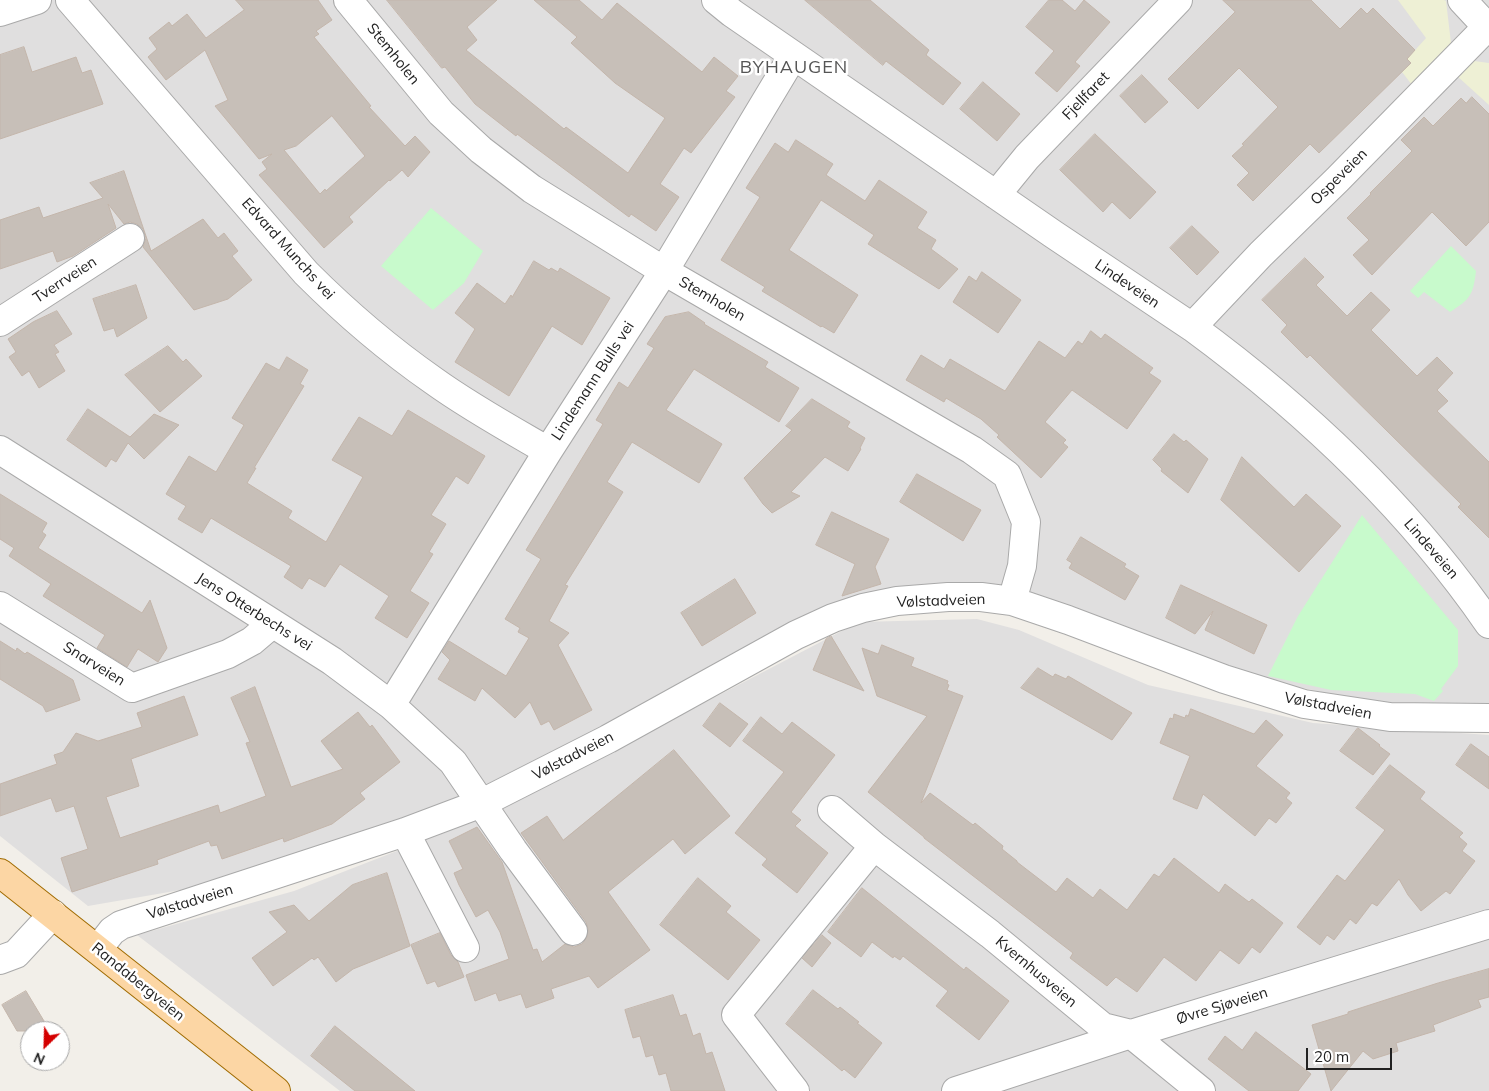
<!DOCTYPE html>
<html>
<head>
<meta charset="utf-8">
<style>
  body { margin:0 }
  #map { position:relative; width:1489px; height:1091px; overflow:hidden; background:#f2efe9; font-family:Mulish,sans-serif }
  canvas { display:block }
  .north { position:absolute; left:20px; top:1021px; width:50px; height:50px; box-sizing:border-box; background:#fff; border:1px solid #a7a7a7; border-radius:50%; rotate:204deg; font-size:14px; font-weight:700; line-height:20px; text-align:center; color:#222 }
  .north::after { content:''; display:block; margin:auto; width:18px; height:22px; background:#d40000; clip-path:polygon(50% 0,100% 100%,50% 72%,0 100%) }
  .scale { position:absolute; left:1306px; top:1048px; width:86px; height:22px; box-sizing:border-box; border:2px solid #222; border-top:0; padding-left:6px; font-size:15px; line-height:18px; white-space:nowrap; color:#222; -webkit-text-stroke:4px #fff; paint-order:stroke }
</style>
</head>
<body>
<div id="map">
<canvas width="1489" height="1091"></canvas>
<div class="north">N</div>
<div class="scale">20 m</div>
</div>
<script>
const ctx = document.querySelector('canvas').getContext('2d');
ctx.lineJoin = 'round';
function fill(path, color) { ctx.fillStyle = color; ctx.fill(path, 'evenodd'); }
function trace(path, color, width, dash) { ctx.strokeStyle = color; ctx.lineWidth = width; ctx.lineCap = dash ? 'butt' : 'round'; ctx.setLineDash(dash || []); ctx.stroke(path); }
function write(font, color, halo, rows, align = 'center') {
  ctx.font = font + ' Mulish,sans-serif'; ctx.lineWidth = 5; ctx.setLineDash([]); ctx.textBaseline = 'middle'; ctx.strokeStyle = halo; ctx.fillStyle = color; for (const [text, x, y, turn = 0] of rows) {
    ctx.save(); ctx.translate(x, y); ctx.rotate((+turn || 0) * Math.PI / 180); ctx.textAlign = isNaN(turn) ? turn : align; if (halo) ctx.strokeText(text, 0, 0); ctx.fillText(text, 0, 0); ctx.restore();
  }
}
const residential = new Path2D(`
  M0,0h1489v707l-111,-3 -113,-24 -251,-75 -150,8 -401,191 -178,68 -197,34 -88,-70z
  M977,619l42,11 129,55 165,38 176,12v356h-1149l-203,-156 157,-44 193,-75 372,-194z`);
const farmland = new Path2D(`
  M1398,0h46l2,1 5,42 -39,42 -13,-17 27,-30z
  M1474,61l15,2v42l-32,-29z`);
const park = new Path2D(`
  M431,208l52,43 -19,32 -31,27 -52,-44z
  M1451,246l25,25c-3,25 -6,28 -26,41l-26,-20 -6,6 -8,-7z
  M1362,515l96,115v36l-17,23 2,2 -9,10 -19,-7 -84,-4 -63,-14 30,-60z`);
const building = new Path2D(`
  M236,0h82l14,20 -16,11 3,3 -5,3 57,69 -2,1 36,39 10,-10 15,16 -22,25 -6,-7 -12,11 -1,-1 -40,37 4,5 -29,26 -65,-73 8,-6 -5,-7 10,-8 -13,5 -44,-53 13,-6 -23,-50 -39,30 -18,-23 9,-8 -8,-11 20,-16 3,4 15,-12 19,24 38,-28zM332,116l33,40 -39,35 -1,-2 -5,5 -36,-44 12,-4z
  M387,0h110l-30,27 10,13 -11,10 98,79 2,-2 62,46 37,-55 -50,-35 -44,-40 6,-6 -43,-37h45l23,20 15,-17 85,69 12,-15 24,19 -12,15 9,6 -44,56 -7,-5 -24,36 19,13 -23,34 -25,-17 -2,3 -112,-83 -1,2 -41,-32 -30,-37 -3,1z
  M805,0h65l59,50 -3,5 35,28 -18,22 -57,-44 -3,4z
  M1049,0h13l13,11 9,-11 26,22 -35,40 5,4 -23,26 -22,-19 19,-22 -28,-24z
  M1223,0h88l29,29 21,-21 6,6 6,-6 42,42 -8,9 4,4 -92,90 -9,-9 -57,57 -16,-16 12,-12 -17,-17 12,-11 -2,-1 36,-37 -39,-39 -41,41 -30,-30 67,-67z
  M24,47l8,25 44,-15 6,16 9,-3 12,34 -103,35v-84z
  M1142,75l26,27 -23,21 -25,-27z
  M983,82l37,32 -23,27 -37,-32z
  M1472,97l17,17v108l-23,24 -34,-34 -60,63 -19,-20 16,-15 -22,-22 24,-24 -1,-1 42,-42 -11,-11 23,-23 9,9 28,-28 5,5z
  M1095,134l61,58 -26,27 -18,-17 -9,10 -43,-42z
  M796,140l37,24 -7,11 39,26 14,-21 48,32 -10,16 19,12 -5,9 27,20 -19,20 -71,-45 6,-9 -53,-35 -32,50 69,45 -24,38 -12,-7 -1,1 -59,-36 3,-4 -44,-27 39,-63 -14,-9 29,-45 13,9z
  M124,171l27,80 52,-32 15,19 6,-5 14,18 -6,5 20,24 -24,19 -34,11 -51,-63 3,-9 -3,-9 -6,-5 -7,-2 -6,2 -16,-20 8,24 -43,28 -16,6 -4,-11 -53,18v-49l39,-13 4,11 60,-20 -13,-15z
  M1192,226l27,26 -22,23 -27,-27z
  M1305,258l19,19 -8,8 31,31 24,-24 19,18 -19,20 46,46 20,-19 16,16 -16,17 11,11 -11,10 52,51v76l-31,-31 3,-3 -151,-149 -3,3 -26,-26 6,-7 -25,-25z
  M534,261l15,9 2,-2 7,4 2,-4 50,30 -28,47 -30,-19 -43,70 -54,-34 20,-33 -20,-16 22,-30 28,21 6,-9 1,2z
  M982,272l39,28 -23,33 -45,-31 16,-26 7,5z
  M136,285l11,33 -30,19 -3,-9 -10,3 -11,-32z
  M57,311l15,23 -18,11 5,7 -4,2 10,17 -26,17 -10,-17 -7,5 -13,-19 7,-5 -8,-13 25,-17z
  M689,312l16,11 -1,1 64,38 -3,5 34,21 -20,34 -85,-53 -28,41 56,34 -23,39 -67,-41 -25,40 16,10 -58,93 3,1 -19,35 20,12 -11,12 34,65 -38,20 -5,-9 -8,4 -11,-23 -15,16 -33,-30 -7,13 -37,-22 12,-19 -8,-8 7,-11 57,35 23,-38 -11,-6 2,-4 -15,-9 36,-60 -15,-9 77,-126 -7,-4 23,-38 9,6 26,-40 -7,-4 18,-27z
  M1091,331l10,8 4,-5 48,34 -4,5 12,8 -34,48 -55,-39 -27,32 21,18 -3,3 5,4 -27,31 -44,-41 2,-2 -18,-16 -35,-21 -2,4 -38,-22 15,-25 23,14 6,-10 55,32 34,-50 26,17 13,-17 4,3z
  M168,346l15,16 3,-3 16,17 -42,36 -35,-37z
  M287,357l21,13 -8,14 4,2 -50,82h2l-9,15 45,28 -4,7 38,24 37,-65 -31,-17 27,-43 33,19 16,-26 77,46 -17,28 -12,-8 -25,39 15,9 -17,28 4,2 -23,37 19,12 -22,35 -32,-20 14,-22 -49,-32 -15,23 -16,-9 -7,11 -18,-12 7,-11 -80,-48 -9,15 -24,-14 8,-13 -20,-12 23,-38 27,16 28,-47 -12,-7 34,-55 13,7z
  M812,399l38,23 -3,5 18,11 -5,10 1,1 -13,22 -23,-14 -34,35 9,4 -28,17 -9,-9 -19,-26 48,-48 -6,-4z
  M88,409l42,28 24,-23 25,11 -35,34 -16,-16 -12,19 -5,-3 -5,8 -39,-27z
  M1174,434l10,8 2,-2 22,19 -20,34 -27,-22 1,-2 -9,-9z
  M1242,457l52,50 12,-13 35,32 -42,46 -78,-72z
  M917,474l64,36 -18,31 -63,-39z
  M0,494l47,29 -5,9 4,3 -8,13 104,65 8,-13 17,48 -9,14 -20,-13 -11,18 -30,-19 8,-13 -62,-39 8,-12 -42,-28 5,-8 -14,-9z
  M832,512l57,27 -14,28 6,17 -39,12 13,-32 -39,-19z
  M1081,537l45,27 -2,3 15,9 -14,24 -56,-32 3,-5 -5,-3z
  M735,579l21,34 -54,33 -21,-33z
  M1181,585l86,40 -13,29 -49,-24 8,-19 -18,23 -29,-16z
  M831,636l33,55 -51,-21 13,-31z
  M0,641l16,10 1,-3 8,6 2,-2 46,28 7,20 -34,12 -3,-6 -43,-27z
  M882,645l32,13 -3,8 37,15 -1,3 2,1 -2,5 16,6 -42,107 9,-10 43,32 2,-2 28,23 -1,3 15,12v1l39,30 11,-14 26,20 7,-9 27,21 27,-36 5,3 15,-19 45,35 6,-9 24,18 3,-3 31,24 -23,30 -8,-6 -13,17 -19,-14 -24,31 -32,-24 -27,35 -21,-15 -9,9 -37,-28 3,-5 -149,-115v-1l-56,-45 59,-76 -50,-20 -15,-48 16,6z
  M1038,668l15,9 2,-3 11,5 2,-3 64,37 -20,27 -91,-52z
  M255,687l36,100 52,-18 -22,-28 37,-29 12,15 2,-2 28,37 -40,31 5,6 -33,25 -48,18 -1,-4 -61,21 -5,-14 -6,1 -2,-5 -52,19 1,4 -86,28 -11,-34 27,-9 -14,-43 -18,6 -5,-14 -51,18v-32l57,-20 -3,-9 9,-3 13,-19 22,8 44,-14 -5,-14 47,-17 14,39 -67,24 8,27 -33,11 14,41 98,-33 2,8 46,-17 -20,-53 4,-1 -19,-44z
  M720,703l28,21 -18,23 -27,-21z
  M1191,709l63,25 12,-14 17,15 -27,31 34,27 -4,5 6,5 -16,20 -7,-5 -14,18 -52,-42 -6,15 -24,-10 17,-43 -30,-13 10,-25 3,1 1,-5 11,4 1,-3 2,1z
  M761,717l21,17 10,-12 43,33 -44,57 10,8 -6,6 33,27 -31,40 -35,-28 5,-6 -32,-26 49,-61 -41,-31z
  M1358,728l22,17 -1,1 11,8 -17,21 -33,-24z
  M1471,744l18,13v32l-33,-24z
  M674,750l56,66 -45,38 -12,-15 -65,53 42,58 -52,38 -9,-12 -38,13 3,9 -28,10 -5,-14 -22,7 -3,-8 -21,8 -9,-26 43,-16 -9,-27 -12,-22 -12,7 -17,-32 -5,-12 9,-4 -14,-28 28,-14 25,35 31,88 4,-1 5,13 23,-18 9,3 8,-3 5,-7 1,-8 -2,-7 -65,-89 26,-17 16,24z
  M1390,765l35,27 -5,7 43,34 -4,4 8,7 -5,7 13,10 -25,33 -4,-3 -25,20 -13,-16 -9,-16 -22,27 -5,-3 -16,21 -6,-5 -16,21 -7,-5 -7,10 -23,-18 40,-52 8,6 40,-51 -29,-22z
  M387,873l23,73 -57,23 -17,13 -18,-25 -4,3 -2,-2 -39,28 -21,-28 35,-26 -18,-20 25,-7 15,16 43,-36z
  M698,878l33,28 -5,6 34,28 -32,40 -68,-55z
  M862,888l102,82 2,-3 43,34 -30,39 -43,-34 12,-15 -45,-35 -3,4 -6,-4 -1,2 -21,-16 -11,15 -33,-25z
  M440,933l11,22 7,7 6,15 -26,10 -3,-6 -8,3 -16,-39z
  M822,935l9,8 -19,24 -10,-9z
  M1489,969v28l-11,3 3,7 -48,18 2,6 -39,12 2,8 -25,8 -10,-8 -32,40 -19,-66 36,-11v-2l90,-29z
  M813,990l25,19 2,-2 19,15 -2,1 25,20 -27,35 -11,-9 -2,2 -56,-47z
  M26,991l24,40h-33l-15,-26z
  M673,995l7,21 6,-2 7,22 7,-3 6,21 6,-2 13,39h-54l-5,-18 -7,2 -6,-20 -7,2 -6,-21 -7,2 -8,-28z
  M335,1026l80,65h-60l-44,-35z
  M1256,1032l55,42 -13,17h-49l-41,-32 17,-23 17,14z`);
const minor = new Path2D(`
  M70,0l236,273c39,39 82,76 128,108 36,26 76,48 114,70
  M348,0l93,113 40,37 51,39 132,82 308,179 35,25 19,47 -4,44 -10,35
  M716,0l16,13 321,221 139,93c113,83 217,181 297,297
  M1462,0l27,29
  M0,12l37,-12
  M996,195l31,-38 151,-157
  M0,322l130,-84
  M1192,327l69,-73 76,-74 150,-153
  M0,450l332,211 59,44 62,57 60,88 60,81
  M0,606l132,82 96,-34 24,-13 20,-17
  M391,705l157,-254 116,-180 129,-215
  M832,810l42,36 116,88 113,93 28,7 70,57
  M405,832l60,116
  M98,949l14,-18 9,-6 284,-93 77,-29 126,-64 188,-104 37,-17 30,-10 34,-7 51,-4h33l31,4 56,19 156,59 80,25 86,13 99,1
  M0,960l16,-6 37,-40
  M795,1091l-59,-76 138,-169
  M956,1091l175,-57 358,-110`);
const major = new Path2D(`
  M0,873l276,218`);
const streetNames = [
  ["Stemholen",393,54,51],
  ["Fjellfaret",1086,96,-46],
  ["Ospeveien",1339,177,-45],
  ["Edvard Munchs vei",288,249,48],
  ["Tverrveien",65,280,-33],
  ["Lindeveien",1127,284,34],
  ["Stemholen",712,299,30],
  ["Lindemann Bulls vei",593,381,-57],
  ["Lindeveien",1431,549,49],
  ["Vølstadveien",941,601,-2],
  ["Jens Otterbechs vei",254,612,32],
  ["Snarveien",94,664,32],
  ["Vølstadveien",1328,706,11],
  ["Vølstadveien",573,756,-27],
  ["Vølstadveien",190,902,-17],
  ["Kvernhusveien",1036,972,40],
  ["Randabergveien",138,982,39],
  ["Øvre Sjøveien",1222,1006,-17]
];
const quarterNames = [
  ["BYHAUGEN",794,68]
];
fill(residential, '#e0dfdf');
fill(farmland, '#eef0d5');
fill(park, '#c8facc');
fill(building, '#c7bfb8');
trace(building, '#c4b6ab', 1);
trace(minor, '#a9a9a9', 30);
trace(major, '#a06b00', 30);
trace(minor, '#fff', 28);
trace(major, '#fcd6a4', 28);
write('15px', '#222', '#fff', streetNames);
ctx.letterSpacing = '1px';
write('18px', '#555', '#fff', quarterNames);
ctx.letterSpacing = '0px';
</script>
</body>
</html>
